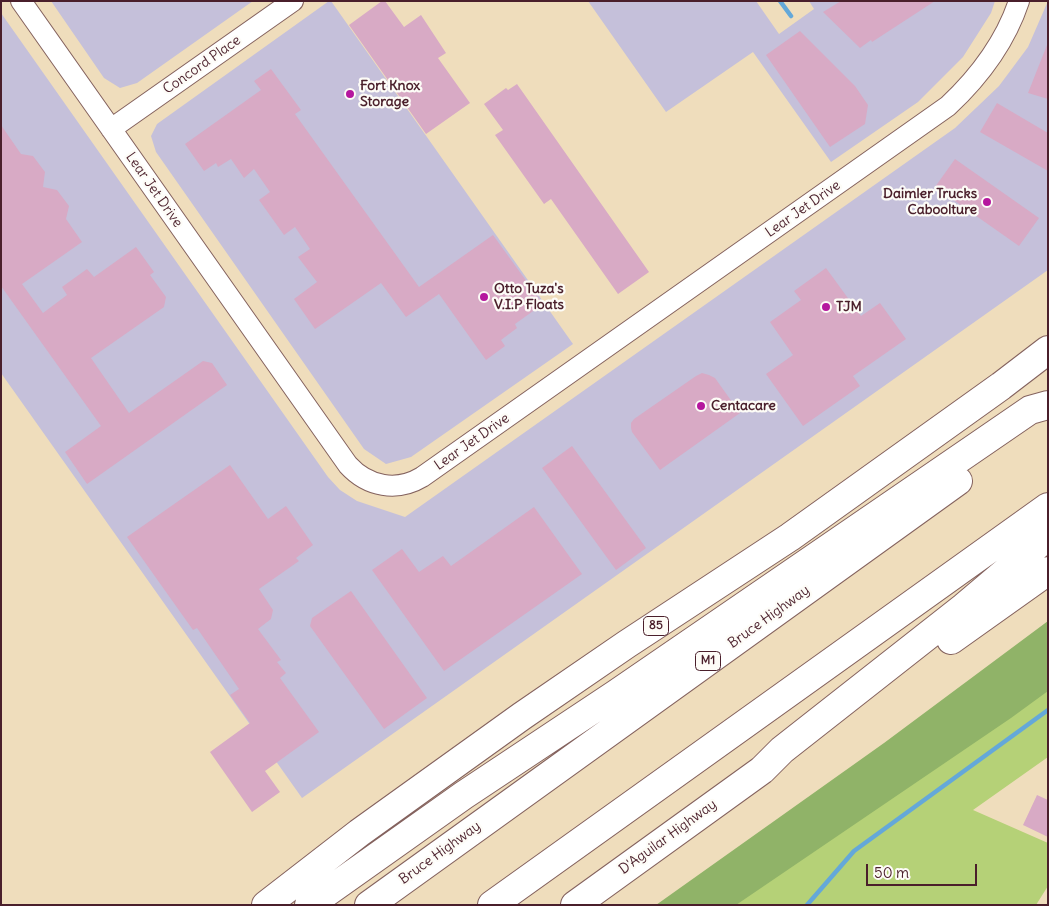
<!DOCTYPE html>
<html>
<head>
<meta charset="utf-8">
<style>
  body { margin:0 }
  #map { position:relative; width:1049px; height:906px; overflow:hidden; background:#efddbc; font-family:Delius,sans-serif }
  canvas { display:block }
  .frame { position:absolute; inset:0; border:2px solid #4a1f2b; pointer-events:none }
  .scale { position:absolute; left:866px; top:864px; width:111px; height:22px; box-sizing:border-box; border:2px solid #4a1f2b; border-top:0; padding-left:6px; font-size:15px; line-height:18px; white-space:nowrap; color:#4a1f2b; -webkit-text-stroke:4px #fdfcf7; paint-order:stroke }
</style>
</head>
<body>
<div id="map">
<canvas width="1049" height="906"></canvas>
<div class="frame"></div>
<div class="scale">50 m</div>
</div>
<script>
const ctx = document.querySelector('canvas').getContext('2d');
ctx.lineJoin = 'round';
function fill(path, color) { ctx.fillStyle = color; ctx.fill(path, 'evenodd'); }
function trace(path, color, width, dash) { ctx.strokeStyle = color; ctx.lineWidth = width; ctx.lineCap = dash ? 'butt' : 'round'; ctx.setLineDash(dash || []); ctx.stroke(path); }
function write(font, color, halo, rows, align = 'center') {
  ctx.font = font + ' Delius,sans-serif'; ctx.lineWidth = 4.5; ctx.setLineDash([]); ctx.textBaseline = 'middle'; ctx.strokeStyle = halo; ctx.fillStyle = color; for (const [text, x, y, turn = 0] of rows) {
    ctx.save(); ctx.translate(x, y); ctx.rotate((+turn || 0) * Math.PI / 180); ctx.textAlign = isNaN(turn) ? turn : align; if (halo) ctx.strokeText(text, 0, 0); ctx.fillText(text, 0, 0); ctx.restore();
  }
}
const industrial = new Path2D(`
  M51,1h202l-116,82 -17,5 -16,-10z
  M329,1h2l242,343 -162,113 -25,7 -22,-15 -208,-297 -5,-16 6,-12z
  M588,1h168l23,33 35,-25 -5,-8h186l-4,12 -28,44 -45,45 -87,60 -78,-110 -87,60z
  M1048,1v269l-746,528 -301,-425v-360l327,464 12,13 17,11 48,16 550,-389 44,-42 29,-39z`);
const green = new Path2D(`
  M1048,673v84l-75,53 75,33v43l-12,19h-318z`);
const forest = new Path2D(`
  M1048,621v70l-37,27 -275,187h-80l228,-162z`);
const stream = new Path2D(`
  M780,1l11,15
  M807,905l47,-54 194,-141`);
const building = new Path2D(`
  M382,1h3l19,26 17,-12 25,38 -8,5 32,45 -44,31 -77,-109z
  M841,1h94l-63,41 -1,-2 -11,8 -37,-36z
  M800,31l55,55 13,19 -3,19 -35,23 -64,-92z
  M1047,45h1v54l-20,-6z
  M271,69l30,41 -6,4 124,173 74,-52 50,69 -28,20 2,4 -16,12 4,6 -19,14 -47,-66 -33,23 -25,-34 -66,46 -21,-30 23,-17 -19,-25 12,-8 -15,-22 -11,8 -25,-35 11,-8 -16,-23 -10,9 -13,-19 -13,8 -2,-4 -12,8 -19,-27 76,-54 -7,-9z
  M517,84l132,188 -31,22 -67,-95 -7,5 -49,-69 8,-5 -19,-26 22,-16 2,2z
  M997,103l51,30v38l-68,-39z
  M1,125l20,29 12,2 12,16 -2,15 14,3 12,16 -3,13 16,23 -60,42 21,29 24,-18 -5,-8 25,-18 7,8 42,-30 18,25 -4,3 16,22 -2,10 -73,51 38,55 74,-52 9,2 15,22 -140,99 -22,-32 36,-26 -100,-140z
  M955,159l84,59 -20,28 -84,-59z
  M826,268l35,48 19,-13 26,36 -53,37 7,10 -57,40 -37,-52 27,-19 -23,-33 31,-22 -7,-9z
  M702,373l7,2 6,3 25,35 -80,57 -28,-38 -1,-4v-5l3,-4 62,-43z
  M572,446l74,102 -30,22 -74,-102z
  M230,465l38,54 18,-13 27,39 -17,13 3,3 -40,28 14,21 -2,9 -13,10 23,31 -4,2 9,11 -6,5 39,54 -54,39 15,21 -28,20 -42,-60 40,-29 -20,-28 9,-6 -42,-61 -4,2 -66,-93z
  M534,507l48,67 -138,97 -72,-101 30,-21 17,23 24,-16 8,10z
  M351,591l76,107 -43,31 -74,-103 2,-8z
  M1037,795l11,5v37l-25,-12z`);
const minor = new Path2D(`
  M21,1l327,464c20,22 49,27 74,12l526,-371c32,-30 57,-63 71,-105
  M111,129l182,-128`);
const highway = new Path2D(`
  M951,640l97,-69
  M266,905l93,-72 163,-117 105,-72 163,-107 211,-151 47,-36
  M309,905l155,-110 152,-101 414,-284 18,-5
  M369,905l589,-424
  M492,905l556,-398
  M575,905l187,-135 20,-20 182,-143 84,-71`);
const markers = [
  [350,94,5,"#b5179e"],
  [987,202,5,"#b5179e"],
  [484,297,5,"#b5179e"],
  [826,307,5,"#b5179e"],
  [701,406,5,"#b5179e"]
];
const shields = [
  [656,626,25],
  [708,661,25]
];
const shieldNames = [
  ["85",656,626],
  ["M1",708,661]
];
const streetNames = [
  ["Concord Place",202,65,-35],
  ["Lear Jet Drive",154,190,55],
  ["Lear Jet Drive",803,209,-35],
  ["Lear Jet Drive",472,442,-35],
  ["Bruce Highway",769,617,-36],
  ["D'Aguilar Highway",668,837,-36],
  ["Bruce Highway",440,853,-36]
];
const poiNames = [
  ["Fort Knox",360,86],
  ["Storage",360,102],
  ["Daimler Trucks",977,194,"right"],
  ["Caboolture",977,210,"right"],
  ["Otto Tuza's",494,289],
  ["V.I.P Floats",494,305],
  ["TJM",836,307],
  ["Centacare",711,406]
];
fill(industrial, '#c5c0da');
fill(green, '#b5d177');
fill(forest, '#90b368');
trace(stream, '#64a8d9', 4.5);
fill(building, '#d8aac5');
trace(minor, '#84625e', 22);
trace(highway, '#84625e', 30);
trace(minor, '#fff', 20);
trace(highway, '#fff', 28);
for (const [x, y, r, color] of markers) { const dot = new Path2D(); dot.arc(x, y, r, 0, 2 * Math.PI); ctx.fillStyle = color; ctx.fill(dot); trace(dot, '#fdfcf7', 2); }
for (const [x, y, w] of shields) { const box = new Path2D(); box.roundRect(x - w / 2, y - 9.5, w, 19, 4); ctx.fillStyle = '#fdfcf7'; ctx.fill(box); trace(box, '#4a1f2b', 1); }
write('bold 12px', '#4a1f2b', null, shieldNames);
write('14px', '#4a1f2b', '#fdfcf7', streetNames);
write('bold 14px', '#4a1f2b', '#fdfcf7', poiNames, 'left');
</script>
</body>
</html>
